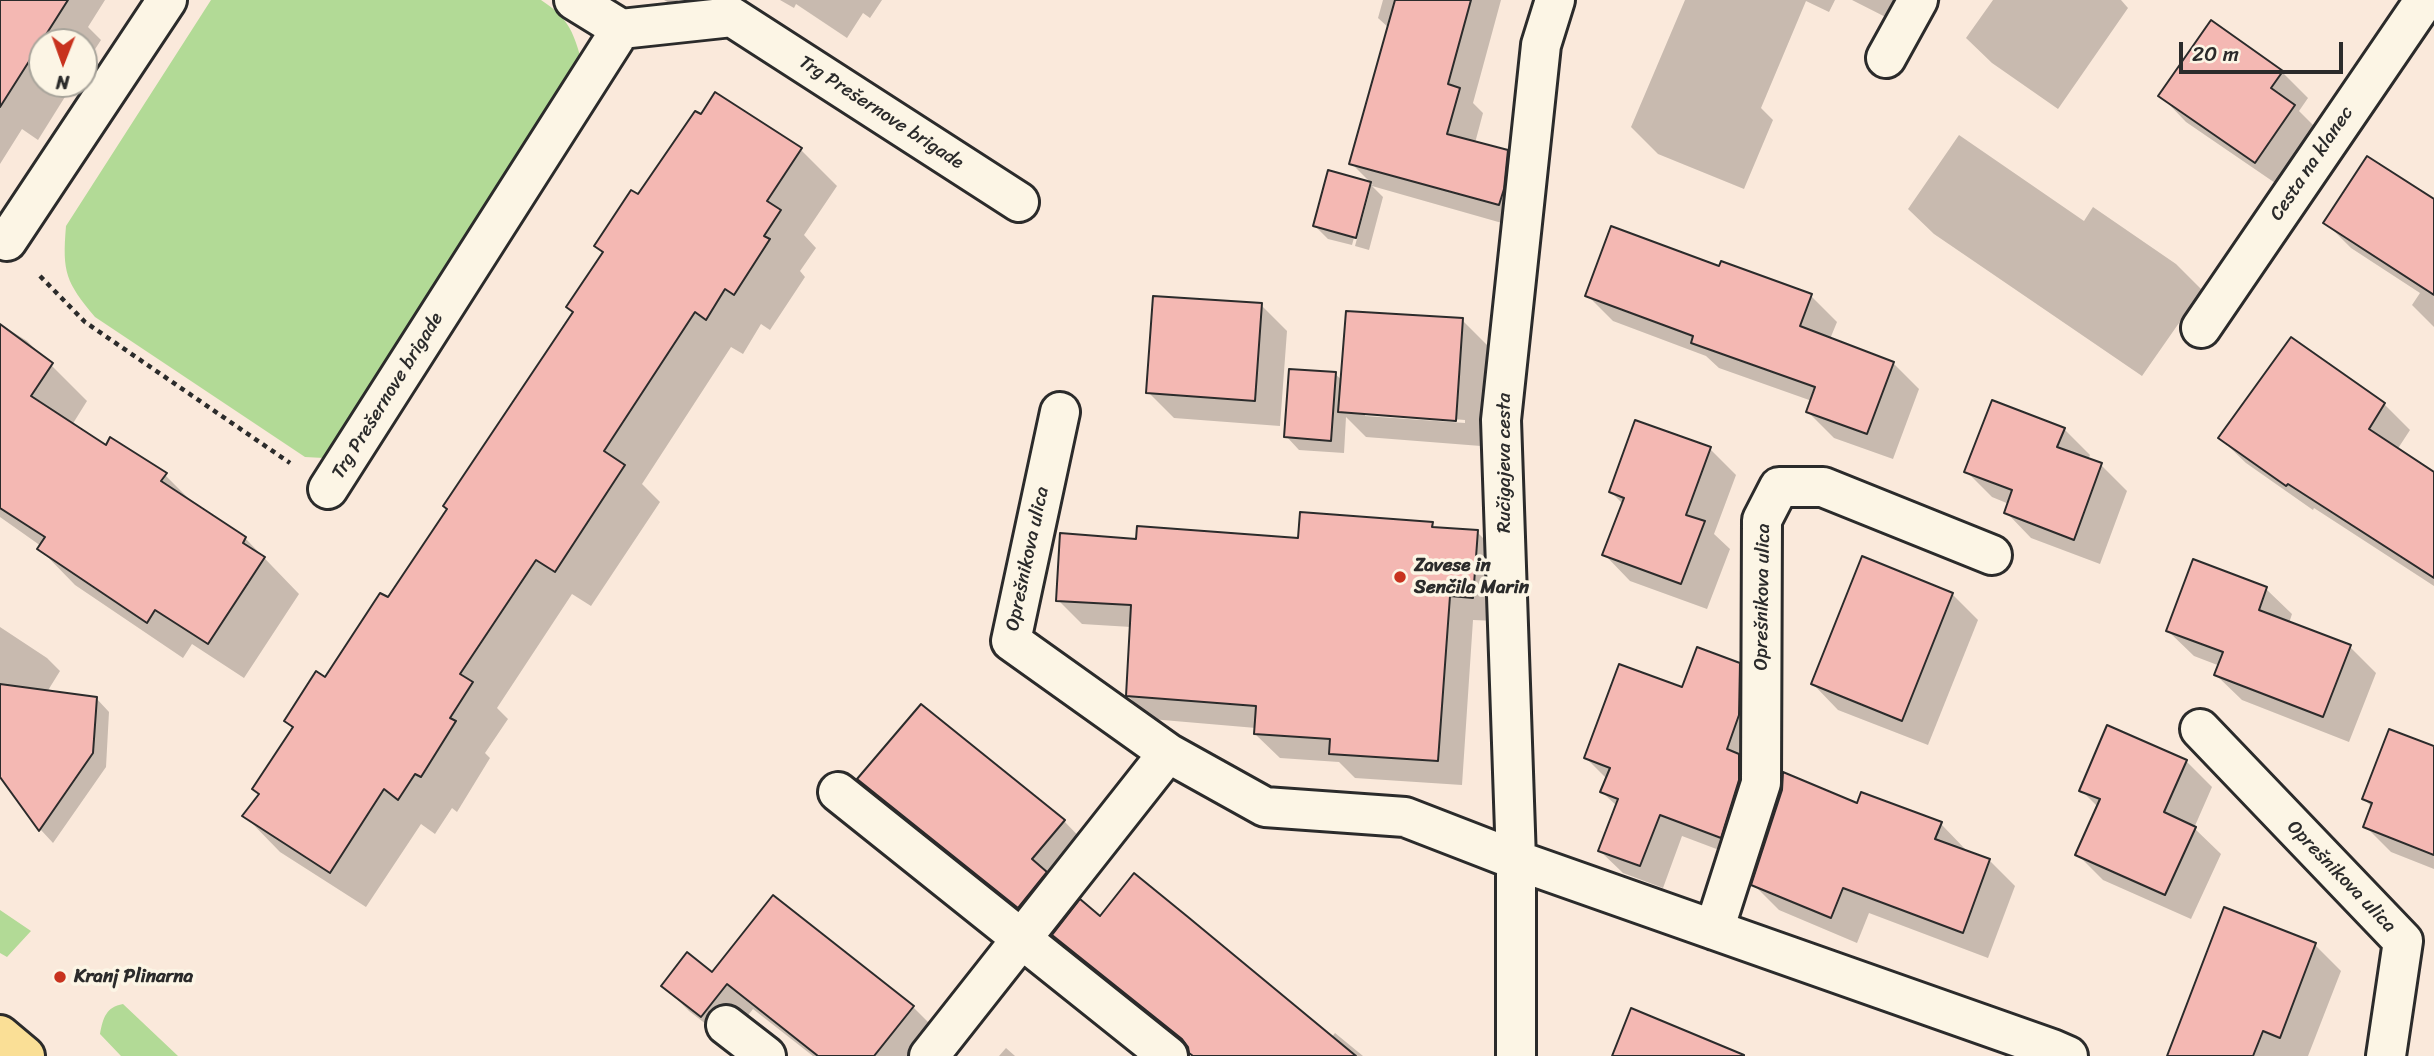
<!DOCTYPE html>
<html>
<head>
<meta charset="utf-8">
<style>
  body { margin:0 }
  #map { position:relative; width:2434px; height:1056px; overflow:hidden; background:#fae9db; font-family:Sriracha,sans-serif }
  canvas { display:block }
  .north { position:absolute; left:28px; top:28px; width:70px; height:70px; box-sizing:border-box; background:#fcf5e5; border:2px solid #a8a49b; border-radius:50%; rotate:181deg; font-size:19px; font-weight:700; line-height:28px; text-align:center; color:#2b2b2b }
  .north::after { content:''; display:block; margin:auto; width:24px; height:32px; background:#c8321e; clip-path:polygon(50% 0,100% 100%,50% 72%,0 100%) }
  .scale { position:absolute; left:2179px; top:42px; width:164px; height:32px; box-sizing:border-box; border:4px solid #2b2b2b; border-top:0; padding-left:9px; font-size:21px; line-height:24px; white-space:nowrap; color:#2b2b2b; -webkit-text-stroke:5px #fcf5e5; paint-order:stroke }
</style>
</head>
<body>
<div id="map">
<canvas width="2434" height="1056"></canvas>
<div class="north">N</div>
<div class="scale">20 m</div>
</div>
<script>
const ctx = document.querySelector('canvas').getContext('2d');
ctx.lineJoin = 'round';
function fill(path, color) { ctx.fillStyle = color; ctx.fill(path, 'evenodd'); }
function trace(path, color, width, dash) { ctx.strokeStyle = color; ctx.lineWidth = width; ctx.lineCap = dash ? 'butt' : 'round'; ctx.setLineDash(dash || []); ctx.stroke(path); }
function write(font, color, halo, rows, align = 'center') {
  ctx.font = font + ' Sriracha,sans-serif'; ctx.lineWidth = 7; ctx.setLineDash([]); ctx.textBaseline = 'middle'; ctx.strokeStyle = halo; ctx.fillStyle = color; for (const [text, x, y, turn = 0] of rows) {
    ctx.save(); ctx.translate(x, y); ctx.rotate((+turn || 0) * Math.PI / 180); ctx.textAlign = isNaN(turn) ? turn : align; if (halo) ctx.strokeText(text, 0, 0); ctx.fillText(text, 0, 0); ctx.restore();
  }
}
const green = new Path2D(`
  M211,0h330c26,17 32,30 40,59l-246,395 -11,4 -19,-1 -210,-140c-29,-35 -33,-44 -29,-91z
  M0,910l31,21 -24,26 -7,-4z
  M123,1004l55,52h-57l-21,-22c3,-16 6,-27 23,-30z`);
const shadow = new Path2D(`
  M0,0h105l-17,27 13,13 -17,26v-24h-42v42h31l-35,56 -16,-11 -22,35z
  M664,0h14l-4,6z
  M780,0h102l-12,18 -7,-5 -16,25 -51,-34 -2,4z
  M1383,0h118l-28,103 10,10 -8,30 32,9 24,24 -8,53 -151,-43 11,11 -14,53 -14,-4 15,-56h-3l-15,55 -24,-6 -13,-13 15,-53 43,12 -22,-22 38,-135 -11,-10z
  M1685,0h150l-6,12 -23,-11 -45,107 12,12 -29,69 -86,-35 -27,-27z
  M1852,0h89l-4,7 -11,9 -9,17z
  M1993,0h128l7,8 -70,101 -66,-46 -26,-25z
  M2282,72l26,26 -9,13 21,21 -39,55 -95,-65 -25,-26z
  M1959,135l125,86 9,-14 83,57 26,26 -60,86 -208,-142 -26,-25z
  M801,150l36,36 -33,49 12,13 -16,23 5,6 -35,53 -9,-6 -18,30 -12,-7 -89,137 18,18 -69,104 -19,-12 -75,114 11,11 -23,34 5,5 -33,54 -5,-4 -17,26 -14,-10 -55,83 -86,-55 -35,-36 15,-21 34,-67 -7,-7 39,-41 63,-80 185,-287 30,-60 -8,-7 43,-49z
  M2434,201v126l-22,-22 8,-12 -69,-45 -26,-26z
  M1721,268l90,28 26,26 -7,17 63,24 26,26 -26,70 -59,-21 -26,-26 4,-11 -93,-33 -13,-12 -93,-35 -26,-26z
  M1261,305l26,26 -7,95 -106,-8 -26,-26z
  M1462,320l26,26 -7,100 -115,-9 -20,-20 -2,36 -45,-3 -13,-14 49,-62 8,7zM1365,412l100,8v3l-100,-7z
  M0,324l27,17 60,60 -15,24 34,22 59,28 34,34 46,29 54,56 -55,84 -52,-34 -9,14 -108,-73 -35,-36 1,-3 -41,-29z
  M2384,404l26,26 -13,20 37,24v112l-120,-78 -1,2 -67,-47 -26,-25z
  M2064,429l26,26 -2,5 13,5 26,26 -27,73 -69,-26 -25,-26 3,-8 -17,-7 -26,-26z
  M1710,449l26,26 -22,59 16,15 -23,60 -77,-28 -25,-26 18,-51 -12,-12z
  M1432,524l5,5 40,3 24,24 -4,65 -24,-1 -11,165 -107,-7 -16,-16 -59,-4 -25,-24 1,-6 -105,-9 -24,-24 4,-68 -49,-3 -24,-24 80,-59 162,-1z
  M2266,589l26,25 -3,9 61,24 26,26 -27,69 -107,-42 -26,-25 4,-9 -26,-10 -26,-25z
  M1952,594l26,26 -50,125 -90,-35 -25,-26z
  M0,627l47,31 13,13 -13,21 49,6 13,14 -3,55 -53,76 -12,-13 -41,-56z
  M1739,664l23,23 -19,172 -61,-23 -19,52 -40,-15 -23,-22 17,-45 -15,-14 5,-13 -21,-21 97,-69z
  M2434,748v121l-43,-17 -26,-26 7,-19 -8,-8z
  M2186,761l26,26 -18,41 27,26 -30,65 -88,-39 -26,-26 21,-47 -17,-17z
  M860,779l204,42 25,26 -44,85 -160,-127z
  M1941,824l25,26v2l23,8 26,26 -27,72 -119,-45 -12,30 -78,-33 -26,-26z
  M2225,910l90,35 26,26 -33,85h-139z
  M1100,918l231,120 4,-5 28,23h-169l-4,-7 -110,-88 -26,-26z
  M712,975l201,32 26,26 -19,23h-107l-60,-47 -25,32 -39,-30 -25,-25z
  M1006,1048l9,8h-16z`);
const building = new Path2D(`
  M0,0h68l-68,107z
  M1395,0h76l-23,84 12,4 -13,46 61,16 -4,39 -5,16 -150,-41z
  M2211,20l72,51 -12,17 24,17 -40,58 -97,-67z
  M715,92l87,56 -35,53 14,9 -17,26 6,3 -36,56 -9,-6 -19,31 -11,-8 -91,139 21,14 -70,107 -19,-12 -76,114 13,8 -23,36 6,3 -35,56 -6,-3 -17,26 -14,-11 -54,84 -88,-57 17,-22 -7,-5 41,-62 -9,-6 32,-50 9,6 55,-84 8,4 59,-88 -4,-3 130,-194 -7,-5 37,-55 -9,-6 37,-56 7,4 57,-83 6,3z
  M2367,156l67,43v96l-111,-72z
  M1328,170l43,12 -15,56 -43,-12z
  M1611,226l108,40 2,-5 91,33 -12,32 94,36 -27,72 -61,-22 9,-25 -124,-44 2,-7 -108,-40z
  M1153,296l109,7 -7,98 -109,-8z
  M1346,311l117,7 -7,103 -118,-9z
  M0,324l53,39 -22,33 75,49 4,-8 57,36 -6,8 85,56 -3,6 22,14 -57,87 -53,-34 -8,13 -110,-74 8,-12 -45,-29z
  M2291,337l94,66 -16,26 65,43v106l-146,-94 -2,2 -68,-48z
  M1289,369l47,3 -5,69 -47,-4z
  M1992,400l73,28 -8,19 45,16 -28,77 -70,-27 8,-23 -48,-18z
  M1635,420l76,27 -25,68 19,6 -24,63 -79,-29 22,-57 -15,-6z
  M1300,512l133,10 -1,5 46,3 -5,68 -23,-2 -12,165 -109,-7 1,-15 -76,-5 2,-28 -130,-10 5,-91 -75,-4 4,-68 76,6 1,-13 161,12z
  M1862,556l91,37 -51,128 -91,-37z
  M2193,559l74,28 -8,23 92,35 -28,72 -109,-42 9,-23 -57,-21z
  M1697,647l43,16 -1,52 -12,34 12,5v26l-18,58 -61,-23 -20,51 -42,-15 20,-52 -18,-7 10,-24 -26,-10 35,-94 63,23z
  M0,684l97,13 -4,56 -54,78 -39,-54z
  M921,704l144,116 -33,39 15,13 -29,36 -161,-129z
  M2107,725l80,35 -23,52 32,15 -31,68 -90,-40 25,-56 -21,-8z
  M2389,729l45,17v109l-71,-28 9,-24 -10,-4z
  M1783,772l74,31 4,-11 81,30 -7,17 55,20 -27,74 -120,-45 -12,30 -80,-33 31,-95z
  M1134,873l54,44 168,139h-163l-4,-3 -1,-6 -6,-8 -130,-104 28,-36 20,17z
  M773,895l141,111 -40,50h-56l-91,-72 -26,33 -40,-31 26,-34 25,20z
  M2224,907l92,36 -36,95 -17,-7 -10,25h-86z
  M1631,1008l113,47v1h-132z`);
const path = new Path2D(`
  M40,276l45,46 205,141`);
const minor = new Path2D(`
  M574,0l47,29 111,-12 287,185
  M1886,58l32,-58
  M7,241l160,-241
  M2201,328l223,-327
  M1060,412l-49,229 157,112 97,54 140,10 111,43 536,189 16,7
  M328,489l293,-460
  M2200,729l203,212 -17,115
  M838,792l330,264
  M1714,930l47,-147 1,-263 17,-33h44l169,68
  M726,1025l40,31
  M929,1056l239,-303
  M1516,1056v-196l-15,-440 40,-375 14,-45`);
const major = new Path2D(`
  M0,1035l25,21`);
const markers = [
  [1400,577,7,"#c8321e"],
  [60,977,7,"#c8321e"]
];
const streetNames = [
  ["Trg Prešernove brigade",881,113,33],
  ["Cesta na klanec",2312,164,-56],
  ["Trg Prešernove brigade",388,396,-58],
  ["Ručigajeva cesta",1505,463,-90],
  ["Oprešnikova ulica",1028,559,-78],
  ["Oprešnikova ulica",1763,597,-89],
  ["Oprešnikova ulica",2341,877,46]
];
const poiNames = [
  ["Zavese in",1414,566],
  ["Senčila Marin",1414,588],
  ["Kranj Plinarna",74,977]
];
fill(green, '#b2da96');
fill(shadow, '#0003');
fill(building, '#f4b8b3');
trace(building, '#2b2b2b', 2);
trace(minor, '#2b2b2b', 44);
trace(major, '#2b2b2b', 44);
trace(path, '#2b2b2b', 4.5, [5, 5]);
trace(minor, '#fcf5e5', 38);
trace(major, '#fadf96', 38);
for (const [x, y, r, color] of markers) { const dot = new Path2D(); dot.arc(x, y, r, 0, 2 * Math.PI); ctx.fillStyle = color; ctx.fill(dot); trace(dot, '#fcf5e5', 2.5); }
write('19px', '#2b2b2b', '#fcf5e5', streetNames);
write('bold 19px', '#2b2b2b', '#fcf5e5', poiNames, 'left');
</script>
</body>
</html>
